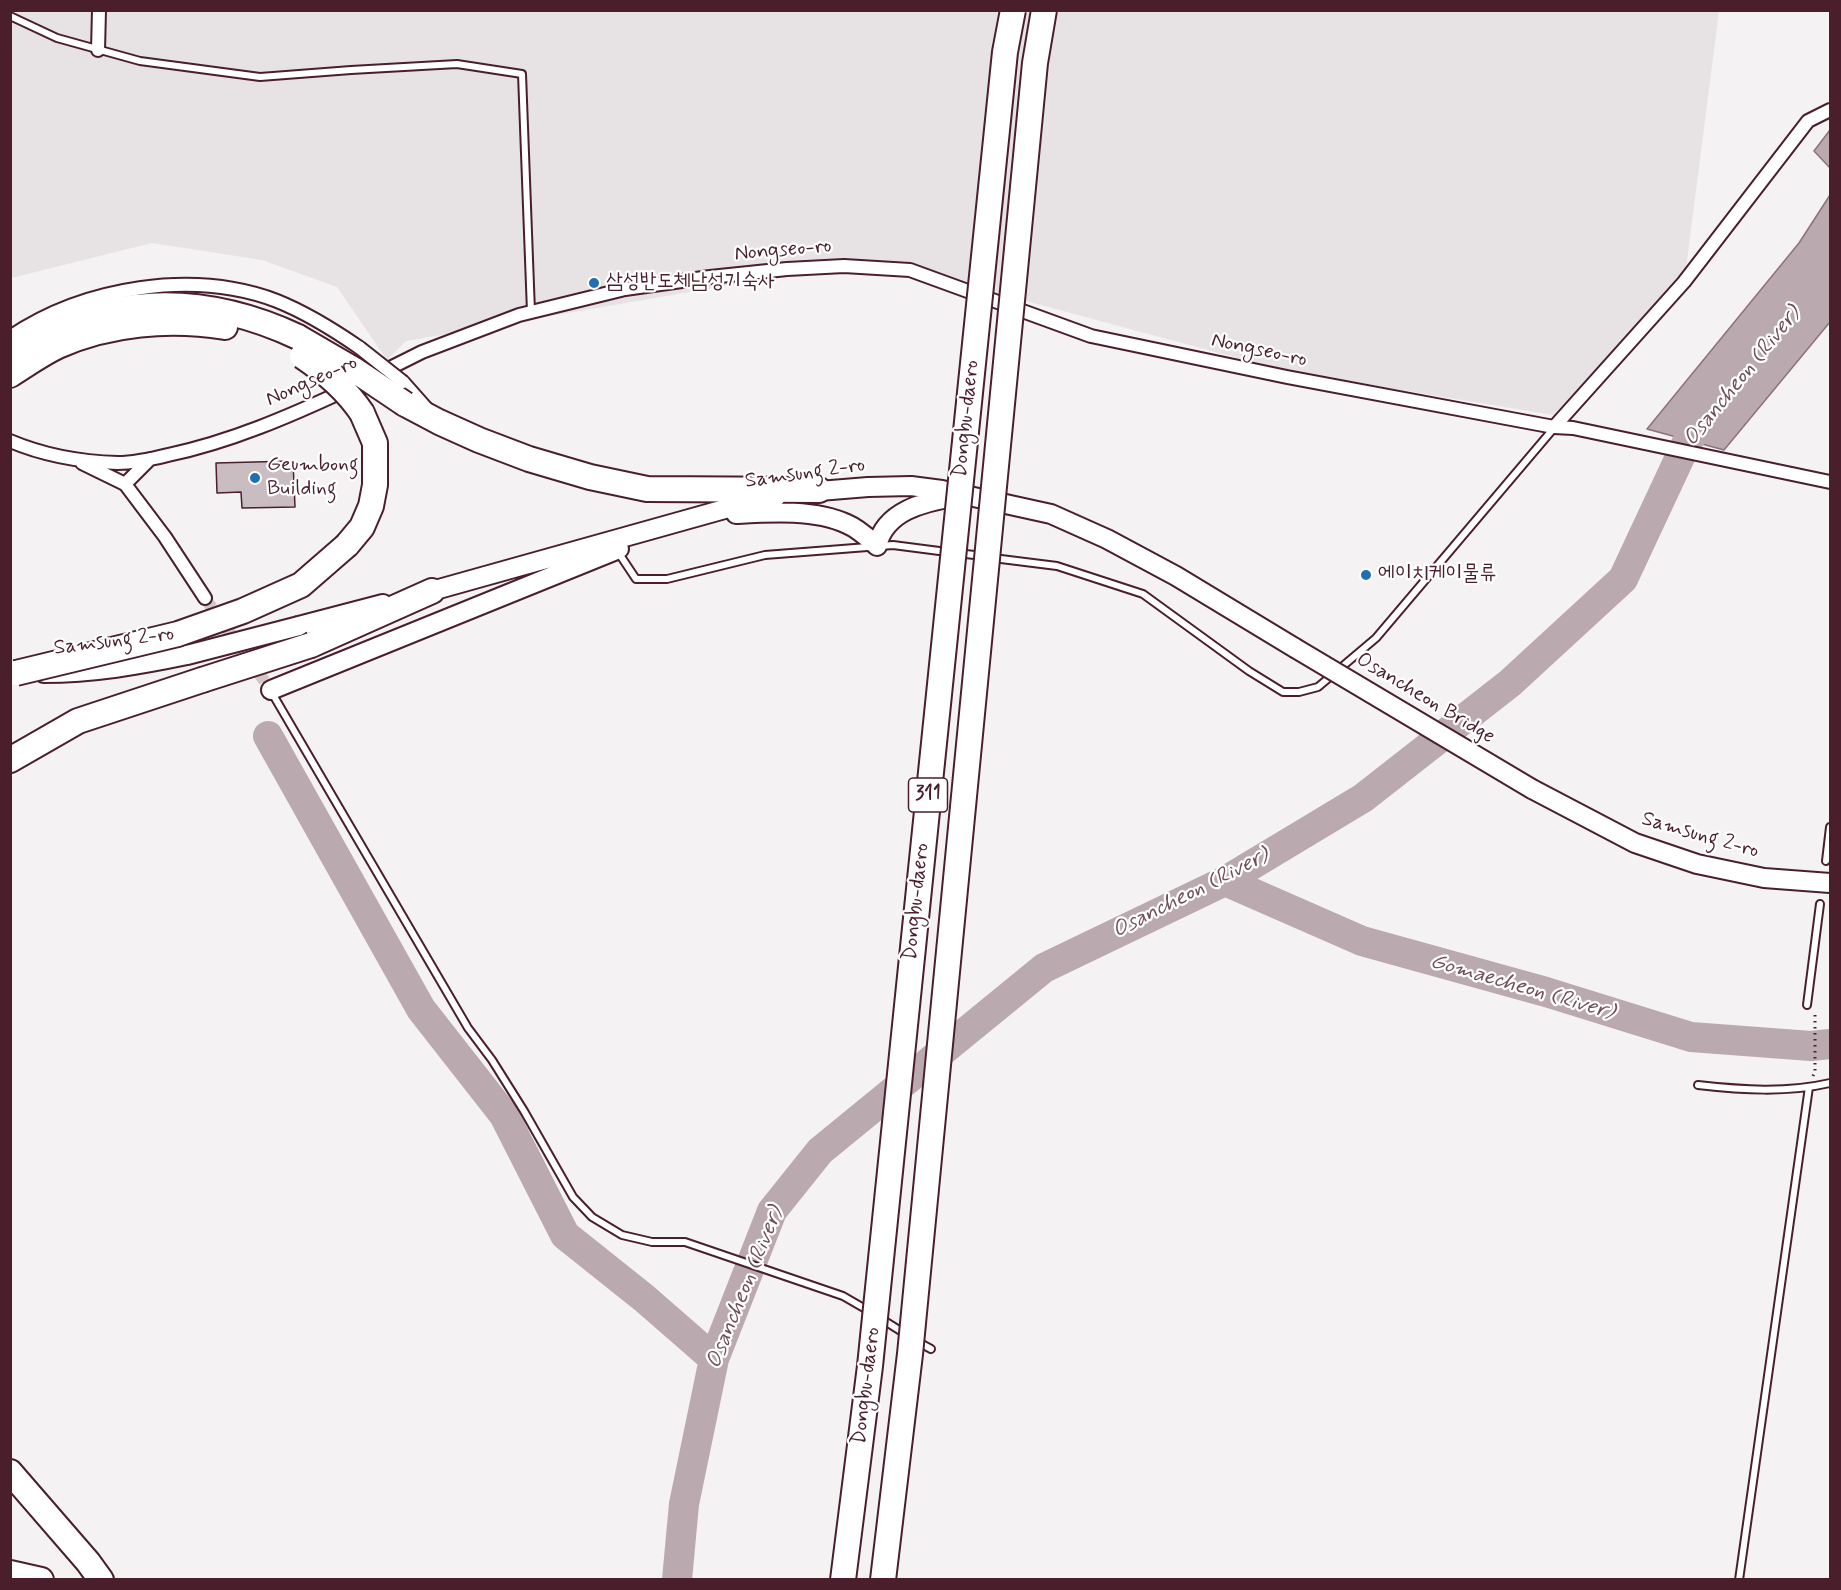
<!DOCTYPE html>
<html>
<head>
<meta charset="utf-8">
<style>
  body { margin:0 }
  #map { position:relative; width:1841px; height:1590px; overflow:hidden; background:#f4f2f2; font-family:Mynerve,sans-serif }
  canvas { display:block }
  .frame { position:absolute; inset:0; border:12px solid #4a1f2b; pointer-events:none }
</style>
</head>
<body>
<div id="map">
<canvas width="1841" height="1590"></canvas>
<div class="frame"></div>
</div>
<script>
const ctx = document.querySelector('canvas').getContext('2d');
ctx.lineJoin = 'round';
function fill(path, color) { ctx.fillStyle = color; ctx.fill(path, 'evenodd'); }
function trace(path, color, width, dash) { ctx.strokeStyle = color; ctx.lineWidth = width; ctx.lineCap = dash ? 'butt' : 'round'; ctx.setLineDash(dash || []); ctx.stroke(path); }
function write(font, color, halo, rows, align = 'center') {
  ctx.font = font + ' Mynerve,"Poor Story",sans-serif'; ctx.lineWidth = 4.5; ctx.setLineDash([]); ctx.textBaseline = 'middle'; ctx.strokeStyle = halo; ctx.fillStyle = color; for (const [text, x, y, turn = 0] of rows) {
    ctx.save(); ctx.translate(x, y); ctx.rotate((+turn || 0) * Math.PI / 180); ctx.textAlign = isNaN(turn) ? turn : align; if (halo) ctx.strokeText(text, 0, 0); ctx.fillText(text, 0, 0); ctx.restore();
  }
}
const built = new Path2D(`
  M11,11h1708l-34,265 -132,139 -267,-44 -364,-98h-123l-393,68 -19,19 -50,-73 -75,-27 -110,-17 -141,35z`);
const water = new Path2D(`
  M1830,130v38l-16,-17z
  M1830,195v127l-106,128 -77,-21 152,-186z`);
const river = new Path2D(`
  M268,736l153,273 83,106 61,120 79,63 70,61
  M1225,881l137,60 184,51 145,45 120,9 19,-2
  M677,1580l7,-76 30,-145 58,-148 48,-60 224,-183 181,-87 138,-83 147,-115 113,-104 65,-139 26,-30`);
const building = new Path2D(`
  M293,461l2,46 -53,1 -1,-16 -24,1 -1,-30z`);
const streetTunnel = new Path2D(`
  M205,598l66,92`);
const path = new Path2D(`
  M1813,1076l2,-5v-59`);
const lane = new Path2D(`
  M10,16l47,22 83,23 120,16 91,-7 106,-6 65,10 9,238
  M618,552l18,27h31l98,-24 128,-10 54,7
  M957,553l26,3
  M993,558l64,8 86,28 106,77 34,21h16l19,-5 58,-49 178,-210
  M272,693l196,335 24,32 32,51 49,86 19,20 30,18 30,7h33l158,54 26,15
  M1826,861l4,-34
  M1807,1005l13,-101
  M1698,1085c44,5 89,8 132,-2
  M880,1318l27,17
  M918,1342l13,7
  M1739,1580l70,-493`);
const street = new Path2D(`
  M98,50l1,-40
  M10,337c74,-50 183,-68 267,-36 30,12 57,29 83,47
  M366,380l56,-28 97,-37 106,-26 85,-12 77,-8 57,-3 66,4 181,66 196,41 267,50 19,1 257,54
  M403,382l23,26
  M1554,427l130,-145 124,-161 22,-11
  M10,441c33,14 73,21 108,22 16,0 34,-4 50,-8 62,-13 122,-39 180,-66
  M82,463l43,21 40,53 40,61
  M125,484l25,-25`);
const secondary = new Path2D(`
  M807,492l61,-5 43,-1 31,4 109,24 56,25 69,37 119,72
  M736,514c34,-2 80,-5 111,10 12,5 21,14 30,22 8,-35 46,-44 77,-49
  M421,594l343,-96 12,-1
  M299,626l84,-22
  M44,673c49,0 95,-8 143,-18
  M271,690l348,-141
  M1532,789l103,54 62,21 67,14 66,5`);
const highway = new Path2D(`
  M10,353c92,-59 190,-62 288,-16
  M10,375c16,-10 31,-21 48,-29 51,-23 112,-28 167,-19
  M405,404l34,18 40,18 50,19 61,18 57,12 172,1
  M347,545l15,-18 9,-21 4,-21v-42l-13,-30
  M311,645l121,-54
  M10,760l68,-39 124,-41
  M10,1472l78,90 13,18
  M10,1573l31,7`);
const streetBridge = new Path2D(`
  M360,348l43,34`);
const secondaryBridge = new Path2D(`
  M1295,648l237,141
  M187,655l112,-29`);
const highwayBridge = new Path2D(`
  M298,337l55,32 52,35
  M302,356c24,16 44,33 60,57
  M16,673l162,-39 65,-23 58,-26 46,-40
  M202,680l109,-35
  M843,1580l27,-214 135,-1314 8,-42
  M883,1580l27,-226 125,-1291 9,-53`);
const markers = [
  [594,283,6,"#1f6fb2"],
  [255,478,6,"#1f6fb2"],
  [1366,575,6,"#1f6fb2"]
];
const shields = [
  [928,795,39]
];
const shieldNames = [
  ["311",928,795]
];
const streetNames = [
  ["Nongseo-ro",783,251,-5],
  ["Nongseo-ro",1259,351,12],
  ["Nongseo-ro",312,382,-24],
  ["Dongbu-daero",967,419,-84],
  ["Samsung 2-ro",805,474,-8],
  ["Samsung 2-ro",114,642,-7],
  ["Osancheon Bridge",1425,699,31],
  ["Samsung 2-ro",1700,836,16],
  ["Dongbu-daero",917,902,-84],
  ["Dongbu-daero",867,1386,-83]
];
const poiNames = [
  ["삼성반도체남성기숙사",606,283],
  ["Geumbong",267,466],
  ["Building",267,490],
  ["에이치케이물류",1378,575]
];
const waterNames = [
  ["Osancheon (River)",1743,377,-51],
  ["Osancheon (River)",1191,894,-27],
  ["Gomaecheon (River)",1522,988,16],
  ["Osancheon (River)",746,1288,-68]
];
fill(built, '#e7e2e3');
fill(water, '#baa9ae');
trace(water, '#8d727a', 1.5);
trace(river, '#baa9ae', 30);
fill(building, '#cabdc1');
trace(building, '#4a1f2b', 1.5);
trace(streetTunnel, '#d2c8ca', 12, [12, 6]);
trace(lane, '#4a1f2b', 10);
trace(street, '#4a1f2b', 16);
trace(secondary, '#4a1f2b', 22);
trace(highway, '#4a1f2b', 28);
trace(path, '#4a1f2b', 3, [1.5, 4.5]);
trace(lane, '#fff', 6);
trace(street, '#fff', 12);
trace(secondary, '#fff', 18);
trace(highway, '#fff', 24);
trace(streetBridge, '#4a1f2b', 16, []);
trace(secondaryBridge, '#4a1f2b', 22, []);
trace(highwayBridge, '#4a1f2b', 28, []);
trace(streetBridge, '#fff', 12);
trace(secondaryBridge, '#fff', 18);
trace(highwayBridge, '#fff', 24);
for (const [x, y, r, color] of markers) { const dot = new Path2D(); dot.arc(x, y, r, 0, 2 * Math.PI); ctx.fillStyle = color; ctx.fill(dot); trace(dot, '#fff', 2); }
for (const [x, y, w] of shields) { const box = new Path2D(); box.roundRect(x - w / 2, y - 17, w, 34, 4.5); ctx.fillStyle = '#fff'; ctx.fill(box); trace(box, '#4a1f2b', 1.5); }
write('bold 20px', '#4a1f2b', null, shieldNames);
write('21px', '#4a1f2b', '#fff', streetNames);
write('21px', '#4a1f2b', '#fff', poiNames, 'left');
write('italic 22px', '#714f59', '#fff', waterNames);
</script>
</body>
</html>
